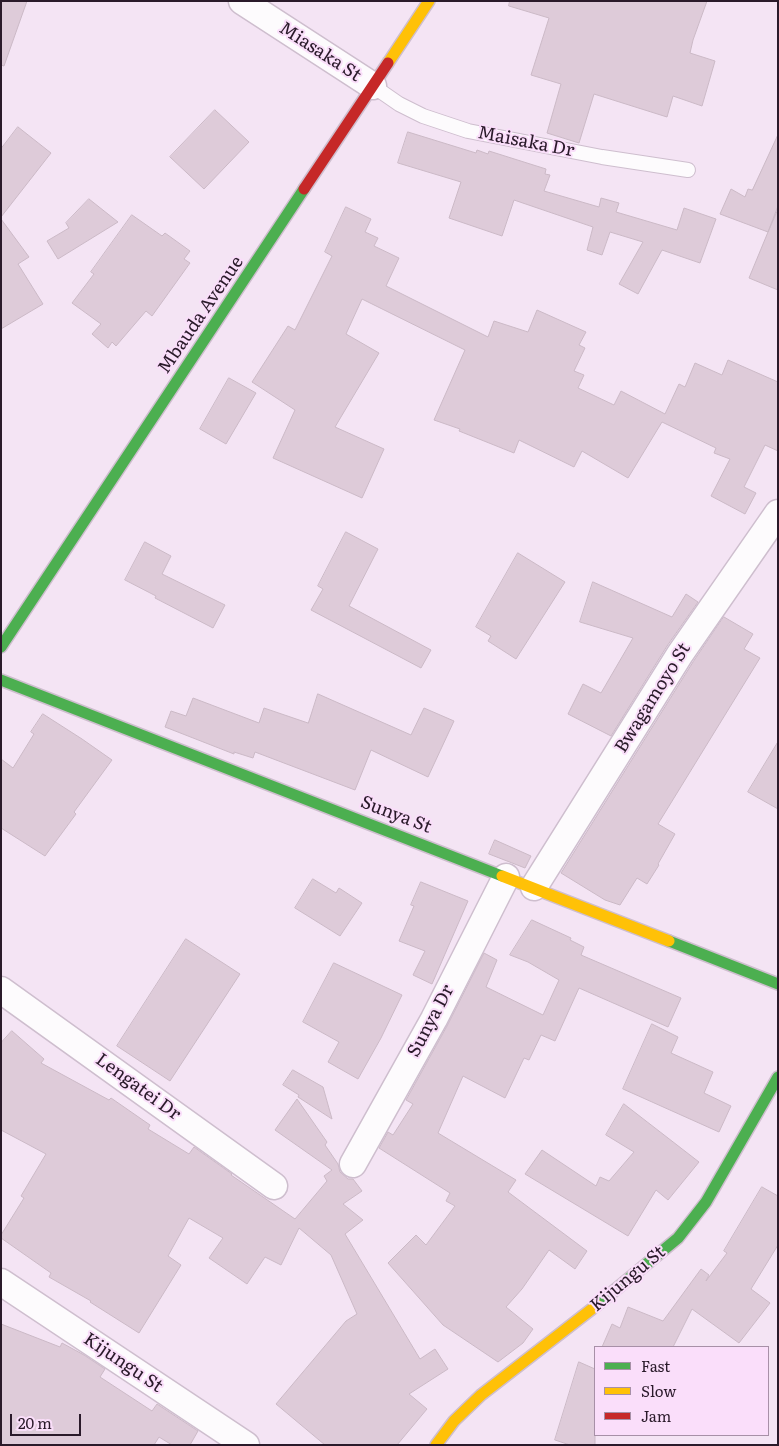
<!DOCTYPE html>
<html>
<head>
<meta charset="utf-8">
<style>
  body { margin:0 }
  #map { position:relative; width:779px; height:1446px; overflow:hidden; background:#f4e4f4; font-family:Literata,serif }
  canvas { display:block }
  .frame { position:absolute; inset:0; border:2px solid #2a1a2a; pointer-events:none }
  .legend { position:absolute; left:594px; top:1346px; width:175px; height:90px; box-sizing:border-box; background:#fadefa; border:1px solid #a790a7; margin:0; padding:6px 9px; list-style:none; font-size:15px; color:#2a1a2a }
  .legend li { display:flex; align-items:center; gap:10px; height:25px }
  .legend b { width:25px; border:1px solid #a790a7 }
  .scale { position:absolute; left:10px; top:1414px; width:71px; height:22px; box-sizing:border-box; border:2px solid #2a1a2a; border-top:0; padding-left:6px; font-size:15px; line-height:18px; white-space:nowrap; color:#2a1a2a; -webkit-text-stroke:4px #fadefa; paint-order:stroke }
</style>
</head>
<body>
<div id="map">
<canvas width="779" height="1446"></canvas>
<div class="frame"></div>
<ul class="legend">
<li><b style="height:6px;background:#4caf50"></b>Fast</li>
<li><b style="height:6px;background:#ffc107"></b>Slow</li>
<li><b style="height:6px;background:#c62828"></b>Jam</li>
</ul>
<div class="scale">20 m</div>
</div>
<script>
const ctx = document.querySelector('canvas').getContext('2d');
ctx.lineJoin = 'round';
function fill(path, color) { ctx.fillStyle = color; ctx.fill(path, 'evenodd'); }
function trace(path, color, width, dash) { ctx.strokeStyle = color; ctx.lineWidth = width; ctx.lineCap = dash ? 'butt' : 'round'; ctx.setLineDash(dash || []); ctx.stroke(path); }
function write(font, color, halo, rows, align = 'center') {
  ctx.font = font + ' Literata,serif'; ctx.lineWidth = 4; ctx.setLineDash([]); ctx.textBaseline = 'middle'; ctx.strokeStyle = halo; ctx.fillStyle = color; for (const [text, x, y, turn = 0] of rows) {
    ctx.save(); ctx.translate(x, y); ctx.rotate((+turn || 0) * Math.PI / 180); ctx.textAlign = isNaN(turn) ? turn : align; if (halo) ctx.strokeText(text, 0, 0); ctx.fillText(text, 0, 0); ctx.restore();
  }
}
const building = new Path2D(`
  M1,1h26l-23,65 -3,-1z
  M510,1h197l-14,39 -3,13 25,8 -13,45 -29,-10 -6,21 -73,-23 -15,49 -32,-10 14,-49 -30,-9 18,-57 -40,-12z
  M215,110l34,32 -45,47 -34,-32z
  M18,127l33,26 -50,64v-68z
  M408,132l68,21 1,-3 11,4 1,-3 57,18 -1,5 5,1 -6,16 55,16 2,-9 18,5 -3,9 61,18 7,-22 32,11 -16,44 -38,-13 -24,44 -19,-10 24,-42 -33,-10 -8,23 -15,-5 6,-23 -79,-27 -12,36 -53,-18 12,-36 -63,-19z
  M778,135v71l-10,26 10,-23v81l-29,-12 19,-46 -48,-18 11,-25 14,8 3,-8 4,1z
  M89,199l29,23 -60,37 -11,-18 22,-13 -3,-5z
  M346,207l25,12 -6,13 13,6 -4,8 25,12 -13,28 102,51 6,-16 34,11 9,-22 49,22 -7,13 6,3 -11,23 10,4 -6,13 36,17 7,-14 44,23 14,-30 6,3 10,-24 27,12 6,-15 50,22v69l-13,-6 -21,42 12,6 -11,21 -34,-18 19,-37 -16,-6 2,-5 -54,-26 -34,56 -46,-27 -8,16 -55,-27 -5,13 -55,-22 1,-2 -26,-9 31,-70 -103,-51 -16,35 33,19 -44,74 49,22 -22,49 -89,-40 22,-48 -43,-28 36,-56 7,4 37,-74 -7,-4z
  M132,215l30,21 3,-3 25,18 -6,8 6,4 -38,53 -6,-5 -30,35 -4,-4 -4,6 -16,-14 9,-10 -29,-21 22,-29 -3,-2z
  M1,219l28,38 -11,7 25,40 -42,25z
  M229,378l27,15 -30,51 -26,-15z
  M346,532l32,17 -29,57 82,44 -10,18 -110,-58 12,-21 -5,-3z
  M145,542l26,14 -9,18 63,31 -12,23 -58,-30 1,-2 -31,-16z
  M518,553l47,29 -49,77 -28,-18 3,-5 -15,-9z
  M593,582l79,35 14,-23 12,8 -31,44 -56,90 -43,-22 15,-30 18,9 32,-55 -53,-16z
  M724,617l29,17 -9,15 16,9 -102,166 17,10 -17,30 1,1 -12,19 -10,-6 -17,27 -15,-5 -44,-27 132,-211z
  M318,694l93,41 13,-27 30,13 -26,56 -57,-27 -16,40 -100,-38 -2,6 -19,-6v2l-69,-27 6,-16 15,5 7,-18 66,25 5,-15 44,15z
  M43,714l39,25 30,21 -38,52 2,2 -31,42 -44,-28v-69l12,9 21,-34 -3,-2z
  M778,742v67l-30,-17z
  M495,840l36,16 -6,12 -36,-14z
  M313,879l23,14 3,-5 23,15 -22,33 -45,-28z
  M421,882l47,19 -36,83 -19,-9 12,-24 -26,-10 15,-35 -3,-1z
  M532,920l39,18 -1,2 14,7 -3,8 100,43 -13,29 -89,-39 -24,53 -14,-6 -12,25 -5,-2 -19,40 -42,-22 -25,57 78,47 -8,12 79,59 -12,18 -26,-19 -27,39 -16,18 27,22 -10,14 -25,19 -55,-37 -55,-62 28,-28 10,10 29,-39 -9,-5 4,-8 -71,-45 9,-16 5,3 20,-31 -7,-4 41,-74 37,-73 13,7 -11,27 57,28 16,-35 -31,-18 -18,-7z
  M186,939l54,35 -70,107 -53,-35z
  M334,963l68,32 -21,43 -23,41 -30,-17 11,-20 -36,-20z
  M652,1024l26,13 -7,16 42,19 -9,21 27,13 -12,26 -96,-43z
  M12,1031l32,28 -3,4 68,37 2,-2 39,27 -2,4 41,25 5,-7 38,27 -1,1 64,44 32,-38 -3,-5 8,-6 -57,-40 22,-31 30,43 -2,3 13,19 2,8 8,7h5l9,12 -19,13 20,16 -18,14 75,125 15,-10 13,20 -39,25 18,15 -30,36h-72l-49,-41 70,-83 11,-7 -26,-59 -32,-27 -18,37 -16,-8 -18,27 -38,-26 14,-20 -34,-20 -21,38 13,9 -42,68 -49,-31 1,-1 -42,-24 2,-4 -50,-35v-3l23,-37 -3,-2 25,-42 -45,-24v-87z
  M293,1070l30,17 9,32 -34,-22 1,-2 -16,-10z
  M624,1104l75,58 -31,38 -12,-10 -28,46 -103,-62 17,-24 54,36 4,-9 9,4 25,-29 -28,-17z
  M762,1187l16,9v49l-27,44 19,14 -31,40 -47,-34 -19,38h-71l10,-23 8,4 8,-21 35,14 38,-52 8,6 -3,6 21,-28 -3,-2z
  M1,1324l59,23 2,-4 22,12 21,14 -5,8 52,34 5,-7 41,27 -8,14h-18l-13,-8 -5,8h-153z
  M579,1362l16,7v76h-25l-15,-5z`);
const lane = new Path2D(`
  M373,86l26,18 24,12 45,15 134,26 86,13`);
const street = new Path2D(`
  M242,1l131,85
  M534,887l146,-233 98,-141
  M1,990l273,196
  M353,1164l81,-145 72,-142
  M1,1282l245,163`);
const fast = new Path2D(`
  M1,647l303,-458
  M1,680l501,196
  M669,941l109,43
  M597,1305l81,-67 28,-36 72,-125`);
const slow = new Path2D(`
  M388,63l41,-62
  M502,876l167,65
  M436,1445l18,-24 27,-26 116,-90`);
const jam = new Path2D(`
  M304,189l84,-126`);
const streetNames = [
  ["Miasaka St",320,52,33],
  ["Maisaka Dr",526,142,11],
  ["Mbauda Avenue",201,315,-56],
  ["Bwagamoyo St",653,698,-58],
  ["Sunya St",396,815,21],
  ["Sunya Dr",431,1021,-62],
  ["Lengatei Dr",138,1087,36],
  ["Kijungu St",628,1279,-40],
  ["Kijungu St",123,1363,34]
];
fill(building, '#decbd9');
trace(building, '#cbb9c6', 1);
trace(lane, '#cebece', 16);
trace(street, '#cebece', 29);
trace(fast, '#cebece', 14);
trace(slow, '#cebece', 14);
trace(jam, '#cebece', 14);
trace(lane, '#fdfbfd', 14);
trace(street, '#fdfbfd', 26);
trace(fast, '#4caf50', 11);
trace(slow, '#ffc107', 11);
trace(jam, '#c62828', 11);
write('18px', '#2a1a2a', '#fadefa', streetNames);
</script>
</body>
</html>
